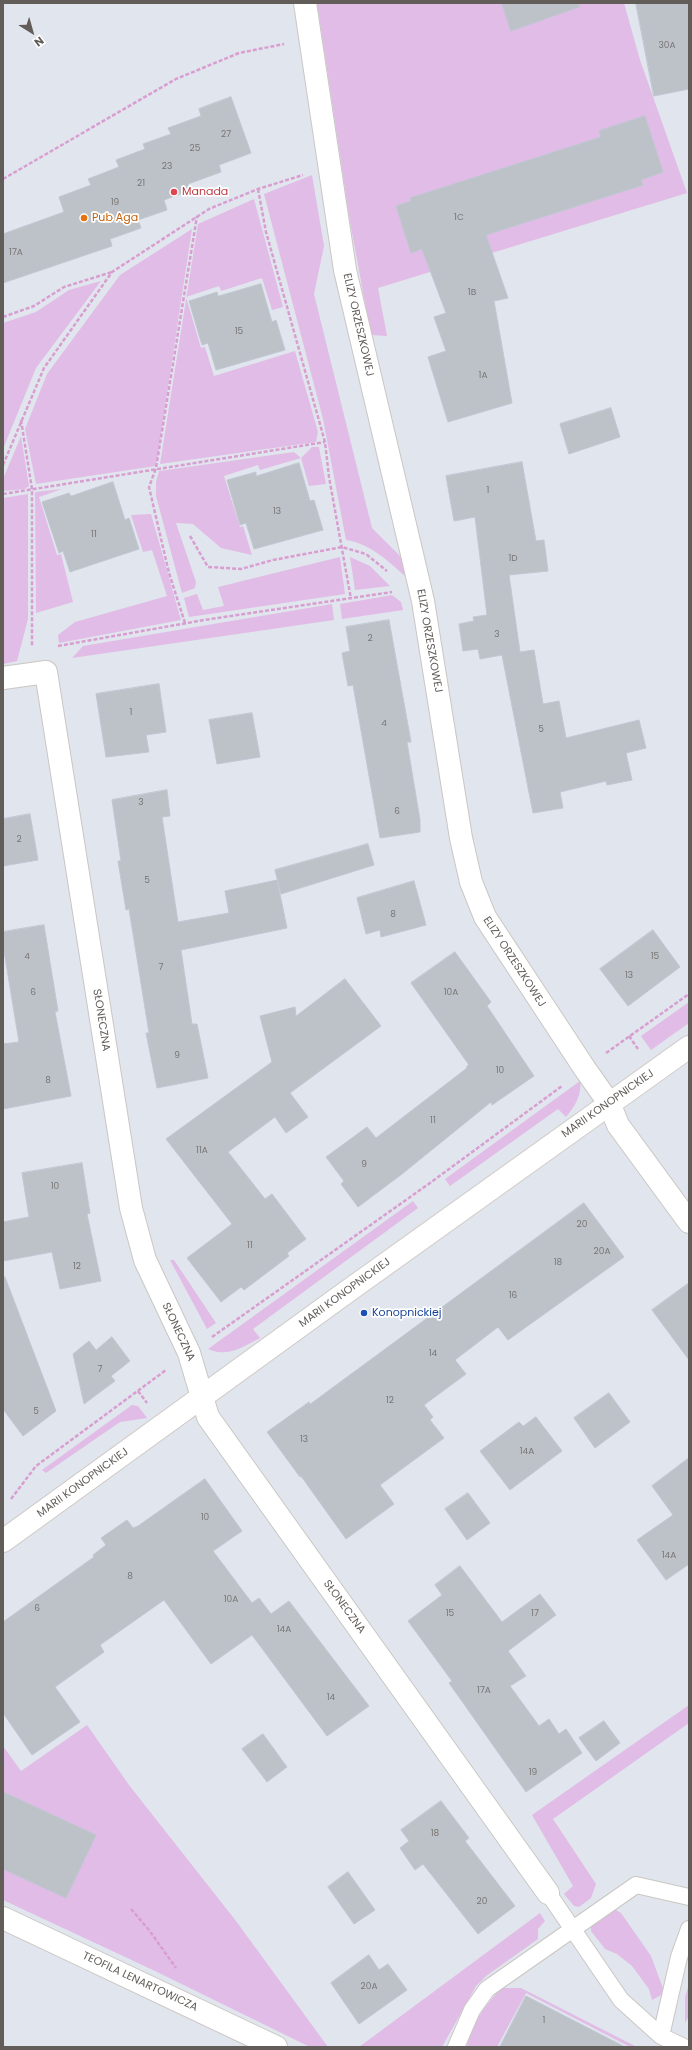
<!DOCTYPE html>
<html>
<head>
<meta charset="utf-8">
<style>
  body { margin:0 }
  #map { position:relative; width:692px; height:2050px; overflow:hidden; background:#e1e5ed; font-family:Poppins,sans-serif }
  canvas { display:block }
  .frame { position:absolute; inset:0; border:4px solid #625d59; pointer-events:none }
  .north { position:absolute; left:12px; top:12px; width:40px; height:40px; -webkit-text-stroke:3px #fff; paint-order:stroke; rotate:143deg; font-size:11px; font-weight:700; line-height:16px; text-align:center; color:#625d59 }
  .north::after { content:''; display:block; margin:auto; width:14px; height:18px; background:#625d59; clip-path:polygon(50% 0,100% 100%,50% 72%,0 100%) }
</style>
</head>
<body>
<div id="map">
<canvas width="692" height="2050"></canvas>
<div class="frame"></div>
<div class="north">N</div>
</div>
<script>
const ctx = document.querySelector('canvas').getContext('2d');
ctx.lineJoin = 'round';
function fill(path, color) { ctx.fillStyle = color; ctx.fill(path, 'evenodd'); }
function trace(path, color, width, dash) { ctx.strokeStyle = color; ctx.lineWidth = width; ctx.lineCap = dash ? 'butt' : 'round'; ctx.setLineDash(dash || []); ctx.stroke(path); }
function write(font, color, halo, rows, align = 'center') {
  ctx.font = font + ' Poppins,sans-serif'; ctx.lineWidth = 3.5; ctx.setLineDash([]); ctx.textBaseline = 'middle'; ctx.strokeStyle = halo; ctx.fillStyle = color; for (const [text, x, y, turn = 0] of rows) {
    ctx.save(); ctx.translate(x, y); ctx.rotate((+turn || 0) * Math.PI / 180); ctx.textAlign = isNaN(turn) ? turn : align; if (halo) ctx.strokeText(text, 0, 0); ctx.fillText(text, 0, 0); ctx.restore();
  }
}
const green = new Path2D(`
  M317,3h307l16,57 47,133 -309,95 9,48 -16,-1 -21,-113z
  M312,175l12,71 -10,48 58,234 30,30 3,18c-17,-15 -36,-33 -59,-36l-23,-121 -59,-225z
  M254,199l29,108 -11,3 -10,-32 -41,13 -2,-5 -33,11 15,51 4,-1 9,29 81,-25 23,81 -2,10 -156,22 38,-240z
  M192,229l-36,237 -120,18 -11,-55 22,-55 73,-99z
  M101,281l-65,87 -33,81v-126l33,-11 33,-22z
  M21,436l8,50 -4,3 -22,2v-12z
  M312,447h7l7,37 -17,2 -8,-28 -41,12 -2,-5 -34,11 16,51 3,-1 9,29 -31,-7 -28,-24 -17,-1 20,59 -1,6 -13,5 -26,-97v-14l3,-11 135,-19 7,6z
  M62,489l-23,8 18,58 4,-1 12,48 -37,11 -1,-121z
  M28,494v125l-11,42 -14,3v-166z
  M151,514l30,106 -122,23 -1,-8 17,-13 92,-26 -15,-46 -9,2 -12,-37z
  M340,557l5,37 -156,23 -5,-19 13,-4 6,16 21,-4 -6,-19z
  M350,557l20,9 20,20 -35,4z
  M392,595l9,7 2,8 -61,9 -2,-15z
  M332,604l2,16 -262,38 11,-12z
  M689,1002v21l-38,27 -10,-14z
  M580,1081c2,14 -5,25 -14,36l-8,-8 -108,77 -5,-7z
  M413,1201l5,7 -165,121 7,9c-18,9 -32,20 -52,11z
  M170,1260h4l42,63 -9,6z
  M132,1405l6,1 9,12 -27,4 -74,51 -4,-3z
  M689,1705v18l-136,96 43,65 -5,14 -12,9 -5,-1 -10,-12 9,-8 -41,-71z
  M87,1725l42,60 107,136 92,126h-18l-157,-77 -150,-70v-154l18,25z
  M610,1909l6,1 5,3 30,43 13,35 -1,3 -11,6 -3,-11 -17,-23 -15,-12 -12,-5 -14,-18v-7z
  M540,1913l5,8 -7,8v10l-52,37 -10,10 -34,61h-83z
  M689,1984v32l-4,7v-26z
  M502,1988h19l116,59h-7l-104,-54 -29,54h-30c3,-21 20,-45 35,-59z`);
const building = new Path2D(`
  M502,3h77v4l-68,24z
  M636,3h53v86l-35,7z
  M231,97l20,56 -32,12 2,7 -33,12 3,6 -27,10 3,10 -29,10 3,8 -31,11 2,7 -109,37v-49l61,-22 -5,-15 32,-12 -3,-6 31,-12 -3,-7 29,-11 -2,-5 28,-10 -3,-6 33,-12 -2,-7z
  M645,116l18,56 -22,8 2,5 -157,50 22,63 -14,3 18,102 -64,19 -20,-65 18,-6 -12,-34 12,-4 -24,-64 -11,4 -15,-47 15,-5 -1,-3 191,-61 -2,-6z
  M261,284l11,38 4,-2 9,30 -69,20 -8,-27 -6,2 -13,-44 28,-9 1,4z
  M611,408l9,29 -51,17 -9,-30z
  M522,462l14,79 8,-1 4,31 -39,4 11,77 14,-2 9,54 16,-3 7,37 73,-18 7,28 -20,5 6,27 -25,5 -1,-4 -46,11 3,16 -30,5 -31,-158 -22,4 -2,-10 -15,2 -4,-27 15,-3 -1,-4 14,-2 -12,-98 -21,4 -8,-45z
  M299,463l11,38 4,-1 9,30 -69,19 -8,-26 -6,2 -13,-45 29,-8v4z
  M113,482l12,38 4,-2 10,31 -69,23 -7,-21 -4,2 -17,-51 27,-9 2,3z
  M389,620l22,122h-4l13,78v12l-40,6 -27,-153 -5,1 -6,-33 8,-2 -4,-24z
  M159,684l7,48 -20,3 3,17 -43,5 -10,-63z
  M252,713l8,44 -43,7 -8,-44z
  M167,790l3,26 -8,1 16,105 51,-9 -4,-22 52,-11 10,48 -106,22 11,74h5l11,54 -51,10 -11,-55h3l-20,-124 -3,1 -8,-49h3l-9,-61z
  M30,814l8,46 -35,6v-47z
  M368,844l6,21 -93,29 -6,-24z
  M414,881l12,44 -45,12 -1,-7 -14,4 -9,-36z
  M44,925l14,86 -3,1 16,84 -68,13v-65l16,-2 -16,-97v-13z
  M653,930l27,37 -52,39 -28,-37z
  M455,952l36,50 -4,4 47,70 -42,29 -1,-3 -89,72 -44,33 -17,-23 3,-3 -18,-24 41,-30 9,11 91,-70v-2l2,-1 -58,-82z
  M345,979l36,47 -91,67 18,24 -22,16 -11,-16 -47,35 37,47 7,-5 34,45 -19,14 2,3 -45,34 -3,-3 -20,15 -34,-44 45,-34 -66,-85 106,-77 -12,-46 35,-9 1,9z
  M82,1163l8,50 -3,1 14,67 -41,8 -8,-37 -49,9v-39l26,-5 -7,-44z
  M584,1203l40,54 -116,83 -10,-13 -43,33 11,14 -42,31 9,12 -3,3 14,18 -64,47 14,19 -48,35 -45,-63 -1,1 -33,-45 42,-30 1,2z
  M5,1277l51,134 -33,25 -20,-27v-131z
  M689,1283v77l-37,-50z
  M112,1337l18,24 -19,15 4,5 -31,23 -11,-50 16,-13 7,9z
  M609,1393l21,29 -35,26 -21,-30z
  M536,1417l26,34 -52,39 -30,-39 39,-29 4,4z
  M689,1458v106l-23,16 -29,-40 36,-25 -21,-29z
  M205,1479l37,52 -29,20 39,52 7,-5 12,16 18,-13 80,105 -42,30 -75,-101 -41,29 -47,-64 -64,45 4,7 -49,35 25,35 -48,33 -29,-42v-91l91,-65 -1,-2 13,-10 -5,-7 26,-18 6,8 5,-2z
  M468,1493l22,30 -23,17 -22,-31z
  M460,1566l42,56 38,-28 16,21 -48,36 18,25 -16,10 29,40 10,-7 10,15 7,-5 16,24 -56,39 -77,-109 3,-2 -44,-60 34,-26 -7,-10z
  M604,1721l16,22 -24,18 -17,-23z
  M263,1734l24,33 -20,15 -25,-33z
  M3,1792l93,43 -30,63 -63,-29z
  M441,1801l28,37 -4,3 50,65 -37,28 -55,-70 -8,6 -15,-22 9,-7 -8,-11z
  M348,1872l27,38 -21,14 -26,-37z
  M369,1955l10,15 9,-6 19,26 -48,34 -28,-41z
  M526,1996l99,51h-125z`);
const path = new Path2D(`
  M3,179l173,-100 63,-26 45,-9
  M258,189l8,43 59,210 4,35 22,122
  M3,317l31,-11 30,-19 48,-15
  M21,420l11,69v157
  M3,465l41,-97 68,-96 97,-63 49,-20 45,-14
  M3,494l322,-52
  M190,536l18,31 33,2 32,-9 69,-13 24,7 21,17
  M185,623l-16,-50 -20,-86 7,-19 41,-252
  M58,646l146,-26 188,-28
  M629,1036l9,13
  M606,1053l83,-59
  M212,1337l218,-154 132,-97
  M138,1391l9,12
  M11,1499l25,-33 130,-96
  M131,1909l18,21 27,38`);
const lane = new Path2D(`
  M548,1893l73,107 40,36 23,11
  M661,2036l18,-79 10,-28
  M456,2047l16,-37 15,-21 149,-104 53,12`);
const street = new Path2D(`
  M305,3l40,267 78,331 38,237 10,44 14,35 100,152 24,34 9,22 71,97
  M3,678l43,-6 85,536 14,52 44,93 19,64 340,476
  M3,1918l273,129`);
const secondary = new Path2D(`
  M3,1541l345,-250 341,-244`);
const markers = [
  [174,192,4,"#e0444e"],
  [84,218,4,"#e8710a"],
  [364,1313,4,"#1a4fb4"]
];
const numberNames = [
  ["30A",667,46],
  ["27",226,135],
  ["25",195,149],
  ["23",167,167],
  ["21",141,184],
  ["19",115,203],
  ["1C",459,218],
  ["17A",16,253],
  ["1B",472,293],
  ["15",239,332],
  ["1A",483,376],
  ["1",488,491],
  ["13",277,512],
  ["11",94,535],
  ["1D",513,559],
  ["3",497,635],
  ["2",370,639],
  ["1",131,713],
  ["4",384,724],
  ["5",541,730],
  ["3",141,803],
  ["6",397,812],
  ["2",19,840],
  ["5",147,881],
  ["8",393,915],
  ["4",27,957],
  ["15",655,957],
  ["7",161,968],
  ["13",629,976],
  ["6",33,993],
  ["10A",451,993],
  ["9",177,1056],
  ["10",500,1071],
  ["8",48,1081],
  ["11",433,1121],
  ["11A",202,1151],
  ["9",364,1165],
  ["10",55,1187],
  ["20",582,1225],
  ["11",250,1246],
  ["20A",602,1252],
  ["18",558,1263],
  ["12",77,1267],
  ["16",513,1296],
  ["14",433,1354],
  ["7",100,1370],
  ["12",390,1401],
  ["5",36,1412],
  ["13",304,1440],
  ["14A",527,1452],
  ["10",205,1518],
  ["14A",669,1556],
  ["8",130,1577],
  ["10A",231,1600],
  ["6",37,1609],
  ["15",450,1614],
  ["17",535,1614],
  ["14A",284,1630],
  ["17A",484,1691],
  ["14",331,1698],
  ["19",533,1773],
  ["18",435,1834],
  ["20",482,1902],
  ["20A",369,1987],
  ["1",544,2021]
];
const healthNames = [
  ["Manada",182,192]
];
const foodNames = [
  ["Pub Aga",92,218]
];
const streetNames = [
  ["ELIZY ORZESZKOWEJ",358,325,77],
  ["ELIZY ORZESZKOWEJ",429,641,80],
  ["ELIZY ORZESZKOWEJ",514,962,57],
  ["SŁONECZNA",101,1020,81],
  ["MARII KONOPNICKIEJ",608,1104,-35],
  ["MARII KONOPNICKIEJ",345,1293,-36],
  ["SŁONECZNA",178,1332,65],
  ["MARII KONOPNICKIEJ",83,1483,-36],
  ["SŁONECZNA",344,1607,54],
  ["TEOFILA LENARTOWICZA",140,1982,25]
];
const transitNames = [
  ["Konopnickiej",372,1313]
];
fill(green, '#e1bce6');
fill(building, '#bdc2c8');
trace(building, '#bfc7d2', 1);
trace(lane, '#cac7c3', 18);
trace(street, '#cac7c3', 24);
trace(secondary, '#cec9c4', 24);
trace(path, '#d99ed1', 2.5, [4, 2]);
trace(lane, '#fff', 16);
trace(street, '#fff', 22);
trace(secondary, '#fff', 22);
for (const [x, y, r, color] of markers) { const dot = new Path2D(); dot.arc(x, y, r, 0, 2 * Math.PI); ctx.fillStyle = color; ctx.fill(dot); trace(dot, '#fff', 1.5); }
write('9px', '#797675', null, numberNames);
write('11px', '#be3a42', '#fff', healthNames, 'left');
write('11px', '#c56008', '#fff', foodNames, 'left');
write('11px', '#625d59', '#fff', streetNames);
write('11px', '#164399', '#fff', transitNames, 'left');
</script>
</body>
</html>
